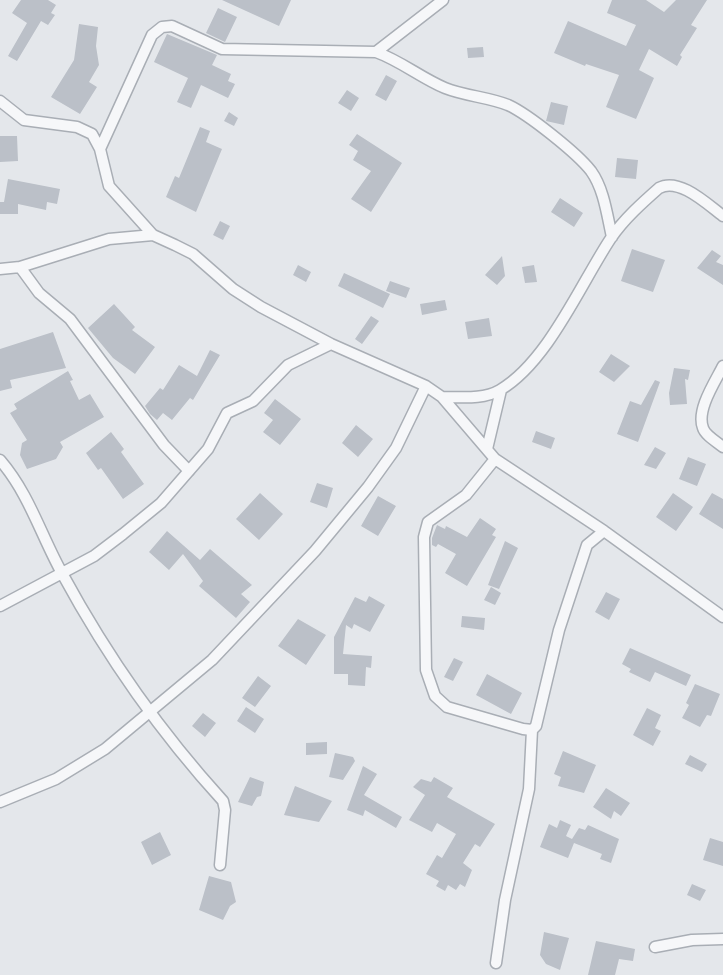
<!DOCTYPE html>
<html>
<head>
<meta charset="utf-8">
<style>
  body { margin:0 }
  canvas { display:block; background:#e4e7eb }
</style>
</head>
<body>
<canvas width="723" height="975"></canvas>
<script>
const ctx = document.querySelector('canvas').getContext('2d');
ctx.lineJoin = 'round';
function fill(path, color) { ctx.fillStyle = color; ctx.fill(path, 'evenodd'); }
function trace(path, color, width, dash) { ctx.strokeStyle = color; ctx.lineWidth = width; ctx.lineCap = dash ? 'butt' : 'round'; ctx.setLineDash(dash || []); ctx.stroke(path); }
const building = new Path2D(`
  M21,0h27l8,5 -5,8 4,2 -7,10 -7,-4 -24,40 -9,-5 19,-33 -15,-10z
  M222,0h69l-12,26z
  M612,0h34l18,12 12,-12h31l-16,25 6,3 -17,27 2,2 -5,9 -28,-17 -10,21 15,8 -18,41 -30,-12 13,-32 -33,-11 -1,2 -31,-13 14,-32 58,25 10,-21 -29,-12z
  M218,8l19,9 -12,25 -19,-9z
  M79,24l19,3 -2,19 3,19 -10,17 8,5 -17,27 -29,-17 23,-37z
  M167,34l50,21 -5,10 19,9 -3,7 7,3 -7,14 -27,-13 -10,23 -14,-6 11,-24 -34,-16z
  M483,47l1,10 -16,1 -1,-10z
  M386,75l11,6 -11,20 -11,-6z
  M347,90l12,8 -8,13 -13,-8z
  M551,102l17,4 -4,19 -18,-4z
  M229,112l9,6 -4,8 -10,-5z
  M200,127l10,4 -4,11 16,7 -26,63 -30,-15 9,-21 4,2z
  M357,134l45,29 -31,49 -20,-13 20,-28 -18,-11 5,-9 -9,-6z
  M0,136h17l1,25 -18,1z
  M617,158l21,2 -2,19 -21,-2z
  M8,179l52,10 -3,15 -10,-2 -1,8 -28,-6v10h-18v-12h4z
  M560,198l23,15 -9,14 -23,-15z
  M220,221l10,5 -7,14 -10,-5z
  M632,249l33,11 -12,32 -32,-11z
  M712,250l9,6 -5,6 7,3v20l-26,-17z
  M502,256l3,20 -8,9 -12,-10z
  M298,265l13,7 -5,10 -13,-7z
  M534,265l3,17 -12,1 -3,-16z
  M344,273l46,21 -7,14 -45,-22z
  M390,281l20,7 -4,10 -20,-7z
  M445,300l2,10 -25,5 -2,-11z
  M114,304l21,23 -3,3 23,17 -20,27 -22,-16 -25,-30z
  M371,316l8,5 -17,23 -7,-5z
  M489,318l3,18 -24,3 -3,-17z
  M53,332l13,36 -56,12 2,8 -12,3v-42z
  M210,350l10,5 -27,45 -3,-2 -18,22 -9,-7 -6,7 -7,-6 -5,-8 15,-18 3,2 16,-25 18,11z
  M611,354l19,12 -16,16 -15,-10z
  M674,368l16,2 -2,10 -3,-1 2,25 -17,1 -1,-12z
  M68,371l5,9 -3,1 9,19 11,-6 14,23 -44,25 3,5 -7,12 -29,10 -7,-14 2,-12 5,-3 -17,-27 7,-4 -3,-5z
  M655,380l5,2 -22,60 -21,-8 13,-33 11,4z
  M275,399l26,20 -21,26 -17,-13 10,-12 -9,-7z
  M356,425l17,14 -15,18 -16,-14z
  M536,431l19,7 -4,11 -19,-7z
  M111,432l13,17 -3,3 23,32 -21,15 -22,-31 -3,2 -12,-17z
  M655,447l11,6 -10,16 -12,-4z
  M688,457l18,7 -9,22 -18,-7z
  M317,483l16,5 -6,20 -17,-6z
  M260,493l23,21 -24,26 -23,-21z
  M673,493l20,14 -17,24 -20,-14z
  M712,493l11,6v30l-24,-15z
  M378,496l18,10 -18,30 -17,-10z
  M480,518l16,11 -4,6 4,2 -29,49 -22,-13 11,-19 -18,-10 -2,3 -4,-2v-7l5,-13 8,4 1,-3 21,11z
  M167,531l33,29 10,-11 42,36 -11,9 9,8 -14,16 -37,-32 4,-5 -20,-27 -14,16 -20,-18z
  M505,541l13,7 -19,41 -11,-4z
  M491,587l10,6 -6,12 -11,-5z
  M606,592l14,7 -11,21 -14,-8z
  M369,596l16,9 -15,27 -16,-8 -2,5 -6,-4 -3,29 29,2 -1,12 -5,-1 -1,19 -17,-1v-11h-14v-37l21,-40 11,5z
  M462,616l23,2 -1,12 -23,-3z
  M298,619l28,16 -20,30 -28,-19z
  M630,648l61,27 -5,11 -31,-14 -5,10 -21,-10 2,-3 -9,-5z
  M454,658l9,4 -10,19 -9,-4z
  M487,674l35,19 -11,21 -35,-19z
  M258,676l13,10 -16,21 -13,-9z
  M695,684l25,10 -9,22 -4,-1 -7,12 -18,-9 7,-13 -3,-2z
  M246,707l18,12 -9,14 -18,-12z
  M647,708l14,7 -6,13 6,3 -8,15 -20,-11z
  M203,713l13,10 -11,14 -13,-11z
  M327,742v12l-21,1v-12z
  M563,751l33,14 -12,28 -26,-7 3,-9 -7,-3z
  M335,753l18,4 2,4 -12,19 -14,-3z
  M690,755l17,9 -5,8 -17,-8z
  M363,766l14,8 -13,21 38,22 -6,11 -31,-18 -2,6 -16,-6z
  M250,777l14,5 -3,14 -4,1 -5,9 -14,-4z
  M434,777l19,11 -6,9 48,27 -15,23 -5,-3 -12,19 9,7 -7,17 -5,-3 -4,6 -8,-5 -3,6 -9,-5 3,-5 -13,-7 11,-19 5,3 14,-24 -19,-11 -5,9 -23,-12 16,-25 -12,-8 8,-8 10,3z
  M295,786l37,15 -13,21 -35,-7z
  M606,788l24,15 -9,13 -7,-5 -3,8 -18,-12z
  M560,820l11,5 -5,11 6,3 7,-11 6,2 3,-5 31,14 -8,24 -11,-4 2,-5 -28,-11 -6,15 -28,-11 9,-23 8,4z
  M160,832l11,23 -19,10 -11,-23z
  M710,838l13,4v24l-20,-6z
  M209,876l22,6 5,20 -6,4 -7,14 -24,-10z
  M692,884l14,6 -6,11 -13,-6z
  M544,932l25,6 -9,32 -14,-6 -6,-9z
  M596,941l39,8 -2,12 -14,-2 -4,16h-27z`);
const street = new Path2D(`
  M376,52l67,-52
  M0,101l24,19 53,7 15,7 8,15 9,37 44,49
  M100,149l52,-114 10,-8 10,-1 50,23 154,3c25,9 45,26 69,36 20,8 43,9 63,17 20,9 69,48 83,66 13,18 16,44 21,66
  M20,267l19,26 31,26 94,126 25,26
  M0,269l20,-2 89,-28 44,-4 22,10 18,9 40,35 28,18 70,37 95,42 16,11 53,62 109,72 119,86
  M723,366c-8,16 -27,44 -20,62 2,7 14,14 20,19
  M442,397c19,0 41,3 58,-7 48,-28 81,-107 111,-152 13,-19 31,-35 48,-50 20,-11 48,16 64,28
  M487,449l14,-59
  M495,459l-29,36 -38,27 -4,15 2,133 9,26 12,11 76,22 9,1 4,-4 23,-96 28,-85 17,-14
  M0,460c30,35 41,76 63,115 44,81 98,158 160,226l2,9 -5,55
  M0,606l94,-50 29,-22 38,-31 47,-54 19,-36 26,-12 35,-36 43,-21
  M0,802l56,-23 49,-30 107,-89 103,-109 53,-64 28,-39 30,-62
  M655,947l37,-7 31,-1
  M496,963l9,-63 24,-111 3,-59`);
fill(building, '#bbc0c8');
trace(street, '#a9aeb5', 13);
trace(street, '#f6f7f9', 10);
</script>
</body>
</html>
